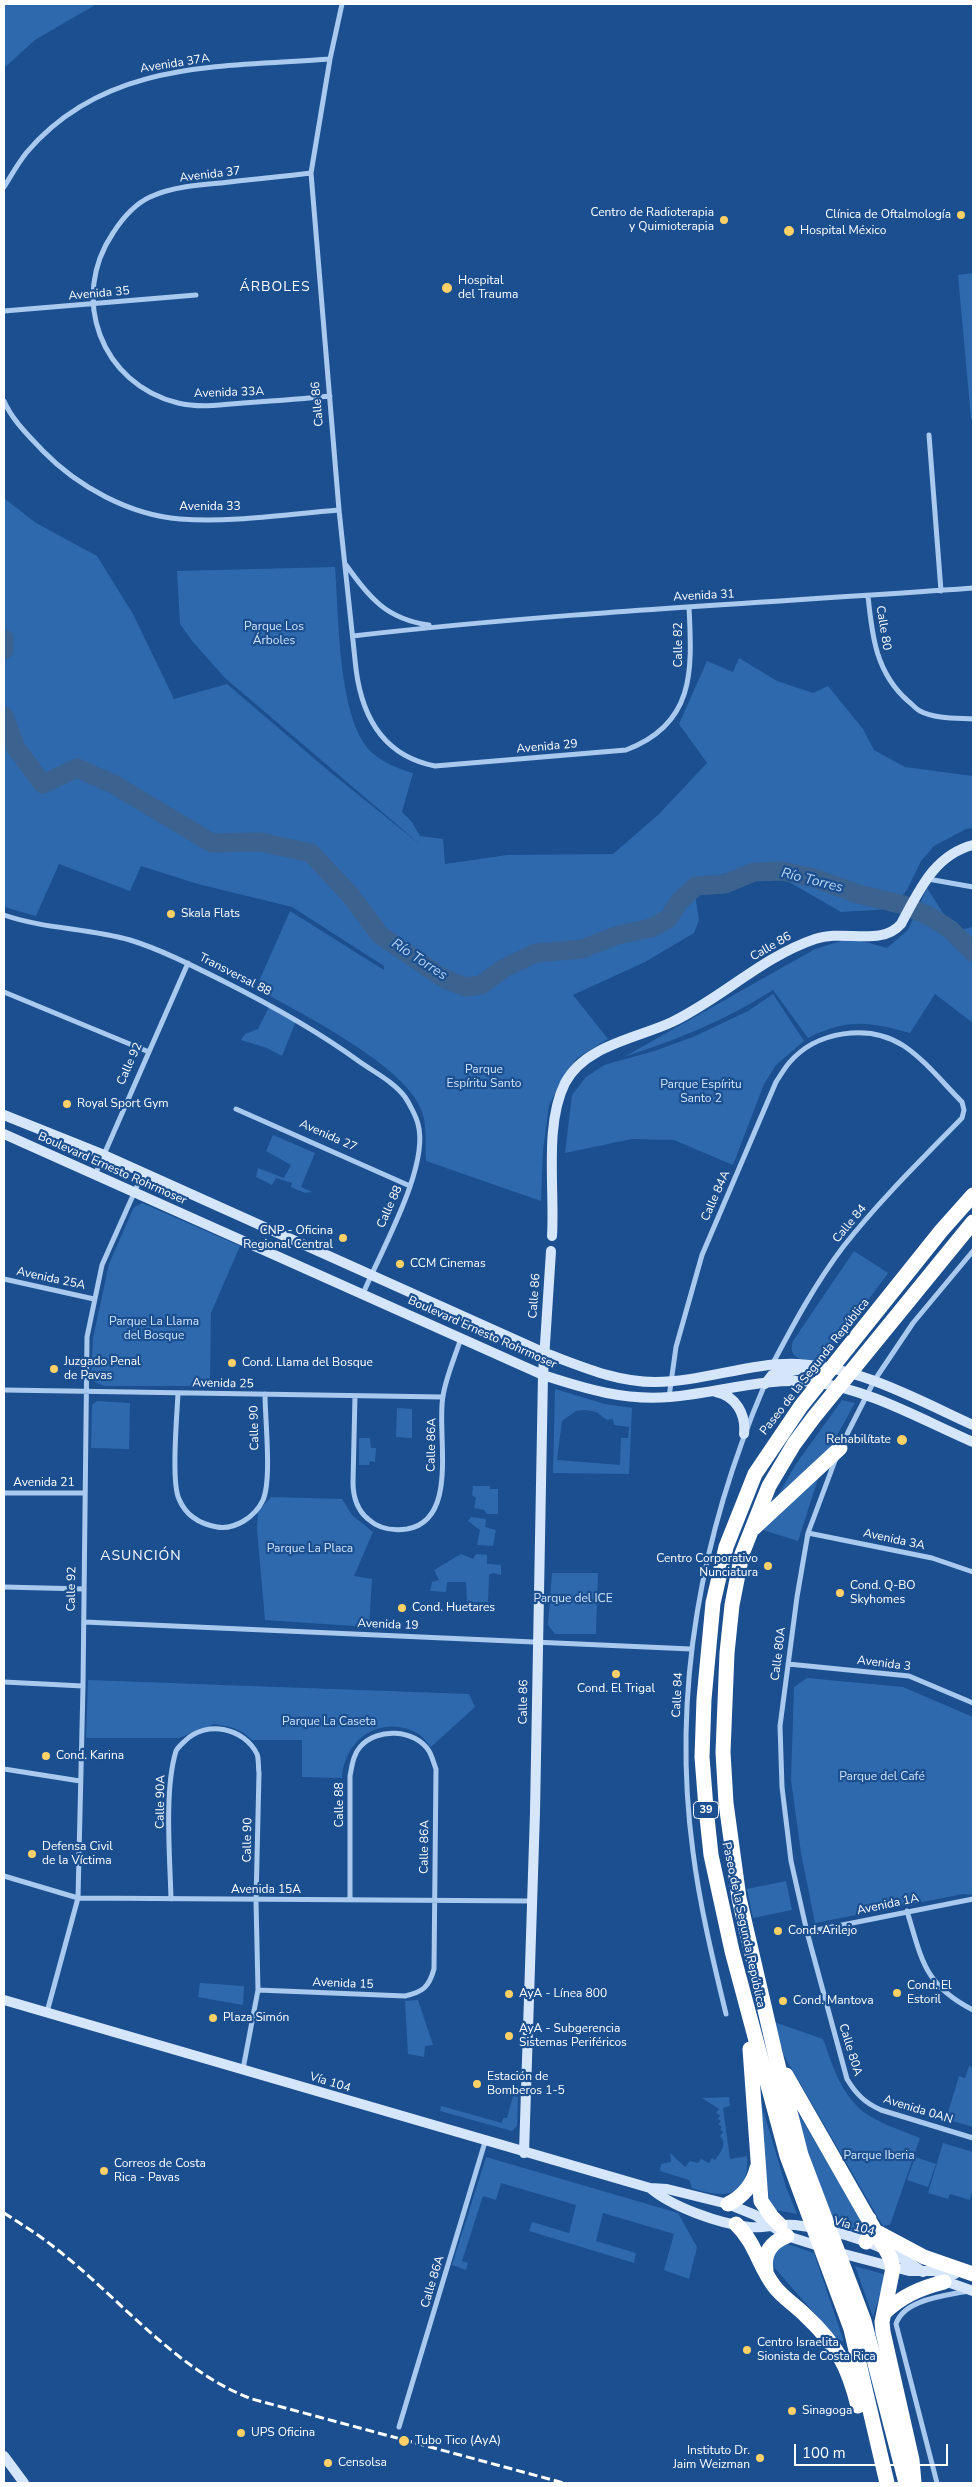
<!DOCTYPE html>
<html>
<head>
<meta charset="utf-8">
<style>
  body { margin:0 }
  #map { position:relative; width:977px; height:2487px; overflow:hidden; background:#1b4f8f; font-family:"Nunito Sans",sans-serif }
  canvas { display:block }
  .frame { position:absolute; inset:0; border:5px solid #fff; pointer-events:none }
  .scale { position:absolute; left:794px; top:2444px; width:154px; height:22px; box-sizing:border-box; border:2px solid #fff; border-top:0; padding-left:6px; font-size:15px; line-height:18px; white-space:nowrap; color:#fff; -webkit-text-stroke:4px #1b4f8f; paint-order:stroke }
</style>
</head>
<body>
<div id="map">
<canvas width="977" height="2487"></canvas>
<div class="frame"></div>
<div class="scale">100 m</div>
</div>
<script>
const ctx = document.querySelector('canvas').getContext('2d');
ctx.lineJoin = 'round';
function fill(path, color) { ctx.fillStyle = color; ctx.fill(path, 'evenodd'); }
function trace(path, color, width, dash) { ctx.strokeStyle = color; ctx.lineWidth = width; ctx.lineCap = dash ? 'butt' : 'round'; ctx.setLineDash(dash || []); ctx.stroke(path); }
function write(font, color, halo, rows, align = 'center') {
  ctx.font = font + ' "Nunito Sans",sans-serif'; ctx.lineWidth = 4.5; ctx.setLineDash([]); ctx.textBaseline = 'middle'; ctx.strokeStyle = halo; ctx.fillStyle = color; for (const [text, x, y, turn = 0] of rows) {
    ctx.save(); ctx.translate(x, y); ctx.rotate((+turn || 0) * Math.PI / 180); ctx.textAlign = isNaN(turn) ? turn : align; if (halo) ctx.strokeText(text, 0, 0); ctx.fillText(text, 0, 0); ctx.restore();
  }
}
const green = new Path2D(`
  M4,4h98l-7,1 -60,35 -31,28z
  M973,273v146h-2l-13,-144z
  M4,498l32,25 61,33 36,58 41,85 53,-15 103,88 92,74 -197,-168 -32,-36 -13,-18 -3,-53 158,-4c4,46 2,160 40,188 10,8 26,15 38,18l-11,39 10,10 8,14 23,3 2,25 62,-9 106,-1 45,-39 49,-52 -28,-39 28,-63 26,11 6,-14 38,23 36,12 15,-7 35,43 11,21 31,17 68,9v52l-7,1 -32,17 -13,15 -14,29 -16,19 -50,3 -57,-33 -31,-13 -43,12 -15,16 4,26 -5,13 -49,29 -72,33 35,44 -31,19 -12,17 -16,30 -6,45 -2,51 -115,-40c-1,-14 1,-32 -3,-46 -12,-48 -124,-102 -167,-127l34,-77 94,59v-4l-92,-59 -94,-23 -57,-18 -11,25 -71,-27 -23,52 -32,-9z
  M927,888l16,25 17,17 13,-3v96l-38,-29 -25,39c-41,-11 -62,-15 -102,5l-35,-48c-49,31 -94,49 -149,67l191,-108 36,-11 36,10 21,-18z
  M773,994l31,47 -28,24 -12,19 -31,81 -59,-25 -42,-1 -67,14 7,-58 14,-18 18,-12 50,-14 39,-14 55,-26z
  M269,1007l27,14 -14,35 -15,-8 -26,-8 4,-6 13,-5z
  M273,1135l42,18 -14,34 11,5 -7,1 -14,-6 1,-4 -16,-5 -4,7 -16,-8 2,-9 26,10 7,-13 -25,-14z
  M142,1203l98,43 -29,67 -1,73h-106l-9,-4 -4,-7 2,-37 16,-74 25,-57z
  M854,1251l34,22 -65,89c-15,-2 -37,0 -30,-21z
  M555,1389l50,15 27,4 -3,66 -76,-1zM585,1410l11,2 11,8 6,-1 1,6 15,2 -1,11h-7l-1,27 -63,-5 5,-39 14,-10z
  M842,1400l13,3 -31,56 -54,50 26,-45z
  M97,1401l33,2 -1,46 -38,-1 1,-43z
  M397,1408l15,1v29l-16,-1z
  M359,1438h11l1,10h5l-1,14 -5,-1 -1,4h-10z
  M819,1476l-21,65 -35,-11z
  M473,1486h17v3h8v25h-11l-3,-4 -10,-2 2,-10 -4,-3z
  M271,1497l71,2 10,16 21,17 -19,44 18,3 -3,48 -104,-7 -8,-90 1,-19z
  M471,1517l15,2 -1,8 11,3 -3,16 -16,-1 3,-15 -12,-9z
  M461,1554l12,5 3,-5 11,1v9l14,1v10l-8,-2 -4,2 -1,27h-21l-1,-20h-19l-1,10 -16,-1 2,-9 7,-2 -5,-10z
  M552,1573h46l-2,61h-41l-7,-9z
  M807,1678l96,9 70,30v178l-10,-1 -148,29 -14,-70 -10,-73 3,-93z
  M88,1680l381,14 6,13 -44,40c-4,-4 -8,-11 -14,-14 -36,-19 -73,6 -75,45l-40,-1v-37h-50l-8,-7 -13,-6 -17,-3 -35,14h-93z
  M786,1881l6,29 -39,8 -6,-29z
  M200,1983l44,3 -1,19 -45,-8z
  M418,2000l15,45 -8,1 -1,11 -16,-3 -3,-53z
  M774,2022l49,17c8,22 15,47 32,65 15,17 44,25 65,34l-30,87 -7,1 -100,-172z
  M969,2066l4,1v60l-27,-8 13,-43 6,2z
  M756,2086l30,101 11,27 -27,-5z
  M513,2096l5,1 -1,29 -5,5 -72,-20 1,-5 61,17 1,-5h4z
  M729,2097l1,9 -7,2 7,51 17,-3c3,42 -22,43 -55,32l-3,-8 -29,-9 1,-7 10,-2 -1,-9 15,14 5,-6 8,2 3,-4 8,4 3,-5 3,2c7,-9 12,-17 5,-24l3,-4 -3,-3 2,-2 -4,-3 3,-3 -3,-2 2,-4 -4,-2 3,-4 -17,-11z
  M793,2105l70,117 -1,10 -4,3 -25,-8 -21,-51z
  M943,2143l30,9v37l-3,11 -20,-6 -2,5 -20,-6z
  M486,2157l192,56 19,34 -8,32 -25,-9 10,-36 -71,-21 -7,28 40,12 -2,10 -105,-32 3,-9 37,11 7,-28 -75,-22 -5,17 -13,-4 -21,65 6,2 -2,7 -14,-5z
  M915,2157l21,7 -8,23 -21,-7z
  M782,2242l32,11 30,89 -8,-4 -64,-73v-15z
  M855,2266l31,9 -13,42z`);
const river = new Path2D(`
  M4,639v11
  M4,716l12,32 27,36 34,-16 36,16 99,59 48,-1 51,11 40,43 29,39 63,43 22,9 16,-2 23,-17 32,-15 46,-4 36,-14 33,-7 17,-9 11,-17 17,-16 29,-2 29,-12 28,-1 32,7 44,16 46,11 27,12 20,13 22,22`);
const street = new Path2D(`
  M342,4l-12,55 -19,114 28,337 17,159c6,48 28,87 79,97l191,-16c70,-26 66,-81 63,-143
  M311,173c-30,4 -60,6 -90,10 -24,2 -49,4 -71,14 -15,7 -28,22 -37,36 -44,65 -12,151 65,170 21,5 44,2 65,0 29,-2 58,-4 87,-7
  M4,187c7,-11 14,-24 23,-35 78,-92 194,-85 303,-93
  M4,311l192,-16
  M4,401c8,19 25,35 39,50 35,36 87,64 137,68 53,4 107,-5 159,-9
  M929,435l12,156
  M346,565c24,33 40,54 83,60
  M868,596c4,40 8,77 40,105 4,3 8,8 12,10 15,8 37,7 53,8
  M353,636c206,-24 414,-33 620,-48
  M928,879l45,8
  M4,915c40,14 84,13 126,25 32,10 63,26 93,41 48,24 93,49 137,81 14,10 34,20 45,35 4,6 11,19 13,27 12,43 -38,128 -55,170
  M4,992l145,60
  M236,1109l174,77
  M95,1175l93,-212
  M4,1279l90,20
  M4,1390l438,7
  M178,1393c-1,23 -7,89 1,106 7,17 21,25 38,28 18,3 38,-10 46,-27 9,-21 2,-80 2,-106
  M355,1396l-2,86c0,14 3,27 15,37 11,10 25,12 39,10 53,-9 29,-96 36,-133 3,-19 12,-39 18,-58
  M669,1397l7,-50 26,-92 74,-173c4,-6 8,-13 13,-19 27,-32 80,-40 115,-17 22,15 39,37 58,56l2,8 -2,8c-41,42 -83,83 -119,129 -28,37 -50,78 -71,118
  M840,1448l34,-67 39,-58 60,-72
  M836,1458l-28,75 -11,64 -17,129 2,61 9,74 16,71 40,147c9,15 18,24 34,31l92,28
  M4,1493h81
  M808,1533l124,25 41,14
  M4,1587l80,2
  M84,1622l607,27
  M788,1664l121,12 64,27
  M4,1682l79,4
  M4,1769l76,12
  M4,1876l74,22 454,3
  M171,1899c-1,-42 -7,-109 5,-148 2,-4 6,-7 10,-11 21,-20 58,-12 71,14 2,5 1,13 2,19l-3,128 2,89 -15,79
  M907,1911c15,49 17,74 66,99
  M807,1932l166,-33
  M258,1990l147,6c18,-4 24,-9 29,-27l2,-200c-2,-5 -4,-13 -7,-18 -14,-22 -52,-24 -69,-4 -7,8 -8,19 -10,29v124
  M47,2012l31,-114 5,-212 4,-349 15,-72 41,-92
  M726,2014c-13,-54 -26,-107 -33,-162 -22,-161 9,-321 72,-468
  M399,2427l86,-285
  M937,2483l-41,-159c8,-25 49,-28 72,-33`);
const secondary = new Path2D(`
  M4,1115l100,40 441,198c36,13 70,29 110,29 48,0 95,-20 143,-18 62,3 120,36 175,61
  M4,1134l539,241c43,14 82,26 127,22 47,-4 96,-20 143,-15 56,7 109,38 160,60
  M552,1236c3,-46 -8,-111 13,-153 20,-38 73,-45 107,-61 50,-24 90,-65 143,-83 29,-10 66,8 86,-15 18,-33 33,-69 72,-79
  M765,1384l7,-9 29,-6
  M716,1392c20,4 30,22 28,42
  M4,2000l646,188 17,1 61,15 27,11 32,21 57,18 65,17h26l20,3
  M524,2153l11,-341 8,-437 8,-124
  M650,2188c22,19 70,36 99,39 15,2 30,-4 46,-2 44,5 92,20 128,47
  M939,2279l34,12
  M4,2456l20,27`);
const highway = new Path2D(`
  M754,1528l86,-80
  M750,2049l11,152 11,16 8,8
  M786,2075l104,182 3,11 -11,54 1,10 29,128 2,23
  M728,2204c16,-8 25,-19 29,-36
  M736,2224c19,18 23,42 38,62 8,11 21,19 31,29 31,29 43,50 53,91
  M879,2233l45,24 49,17
  M866,2242l4,-9 -1,-14
  M766,2270c-3,-17 5,-28 21,-34
  M884,2313c18,-17 36,-25 60,-31
  M887,2483l-36,-154 -64,-173 -55,-205 -21,-96 -5,-47 -4,-51 2,-58 9,-96 13,-56 29,-73 46,-68 140,-175 32,-36
  M906,2483l-42,-162 -63,-166 -26,-102 -36,-155 -13,-95 -3,-51 4,-99 5,-48 10,-51 27,-68 25,-42 20,-27 159,-195`);
const rail = new Path2D(`
  M4,2213c17,11 35,22 50,34 64,49 122,124 198,152l312,84`);
const markers = [
  [961,215,5,"#ffd166"],
  [724,220,5,"#ffd166"],
  [789,231,6,"#ffd166"],
  [447,288,6,"#ffd166"],
  [171,914,5,"#ffd166"],
  [67,1104,5,"#ffd166"],
  [343,1238,5,"#ffd166"],
  [400,1264,5,"#ffd166"],
  [232,1363,5,"#ffd166"],
  [54,1369,5,"#ffd166"],
  [902,1440,6,"#ffd166"],
  [768,1566,5,"#ffd166"],
  [840,1593,5,"#ffd166"],
  [402,1608,5,"#ffd166"],
  [616,1674,5,"#ffd166"],
  [46,1756,5,"#ffd166"],
  [32,1854,5,"#ffd166"],
  [778,1931,5,"#ffd166"],
  [897,1993,5,"#ffd166"],
  [509,1994,5,"#ffd166"],
  [783,2001,5,"#ffd166"],
  [213,2018,5,"#ffd166"],
  [509,2036,5,"#ffd166"],
  [477,2084,5,"#ffd166"],
  [104,2171,5,"#ffd166"],
  [747,2350,5,"#ffd166"],
  [792,2411,5,"#ffd166"],
  [241,2433,5,"#ffd166"],
  [404,2441,6,"#ffd166"],
  [760,2458,5,"#ffd166"],
  [328,2463,5,"#ffd166"]
];
const shields = [
  [706,1810,25]
];
const shieldNames = [
  ["39",706,1810]
];
const streetNames = [
  ["Avenida 37A",175,64,-9],
  ["Avenida 37",210,175,-7],
  ["Avenida 35",99,294,-5],
  ["Avenida 33A",229,393,-2],
  ["Calle 86",318,404,-95],
  ["Avenida 33",210,507],
  ["Avenida 31",704,596,-3],
  ["Calle 80",883,628,81],
  ["Calle 82",679,645,-90],
  ["Avenida 29",547,747,-5],
  ["Calle 86",771,947,-30],
  ["Transversal 88",235,975,27],
  ["Calle 92",130,1064,-66],
  ["Avenida 27",328,1136,24],
  ["Boulevard Ernesto Rohrmoser",112,1169,24],
  ["Calle 84A",716,1196,-66],
  ["Calle 88",390,1207,-66],
  ["Calle 84",850,1224,-50],
  ["Avenida 25A",51,1279,12],
  ["Calle 86",535,1296,-86],
  ["Boulevard Ernesto Rohrmoser",482,1333,24],
  ["Paseo de la Segunda República",815,1367,-52],
  ["Avenida 25",223,1384,1],
  ["Calle 90",255,1428,-91],
  ["Calle 86A",432,1445,-89],
  ["Avenida 21",44,1483],
  ["Avenida 3A",894,1540,12],
  ["Calle 92",72,1589,-89],
  ["Avenida 19",388,1625,2],
  ["Calle 80A",779,1654,-83],
  ["Avenida 3",884,1664,7],
  ["Calle 84",678,1695,-87],
  ["Calle 86",524,1702,-89],
  ["Calle 90A",161,1802,-89],
  ["Calle 88",340,1805,-90],
  ["Calle 90",248,1840,-89],
  ["Calle 86A",425,1847,-89],
  ["Avenida 15A",266,1890],
  ["Avenida 1A",888,1905,-12],
  ["Paseo de la Segunda República",743,1925,78],
  ["Avenida 15",343,1984,2],
  ["Calle 80A",850,2050,73],
  ["Vía 104",330,2083,17],
  ["Avenida 0AN",918,2110,17],
  ["Vía 104",854,2227,16],
  ["Calle 86A",433,2282,-73]
];
const poiNames = [
  ["Centro de Radioterapia",714,213,"right"],
  ["y Quimioterapia",714,227,"right"],
  ["Clínica de Oftalmología",951,215,"right"],
  ["Hospital México",800,231],
  ["Hospital",458,281],
  ["del Trauma",458,295],
  ["Skala Flats",181,914],
  ["Royal Sport Gym",77,1104],
  ["CNP - Oficina",333,1231,"right"],
  ["Regional Central",333,1245,"right"],
  ["CCM Cinemas",410,1264],
  ["Juzgado Penal",64,1362],
  ["de Pavas",64,1376],
  ["Cond. Llama del Bosque",242,1363],
  ["Rehabilítate",891,1440,"right"],
  ["Centro Corporativo",758,1559,"right"],
  ["Nunciatura",758,1573,"right"],
  ["Cond. Q-BO",850,1586],
  ["Skyhomes",850,1600],
  ["Cond. Huetares",412,1608],
  ["Cond. El Trigal",616,1689,"center"],
  ["Cond. Karina",56,1756],
  ["Defensa Civil",42,1847],
  ["de la Víctima",42,1861],
  ["Cond. Arilejo",788,1931],
  ["Cond. El",907,1986],
  ["Estoril",907,2000],
  ["AyA - Línea 800",519,1994],
  ["Cond. Mantova",793,2001],
  ["Plaza Simón",223,2018],
  ["AyA - Subgerencia",519,2029],
  ["Sistemas Periféricos",519,2043],
  ["Estación de",487,2077],
  ["Bomberos 1-5",487,2091],
  ["Correos de Costa",114,2164],
  ["Rica - Pavas",114,2178],
  ["Centro Israelita",757,2343],
  ["Sionista de Costa Rica",757,2357],
  ["Sinagoga",802,2411],
  ["UPS Oficina",251,2433],
  ["Tubo Tico (AyA)",415,2441],
  ["Instituto Dr.",750,2451,"right"],
  ["Jaim Weizman",750,2465,"right"],
  ["Censolsa",338,2463]
];
const parkNames = [
  ["Parque Los",274,627],
  ["Árboles",274,641],
  ["Parque",484,1070],
  ["Espíritu Santo",484,1084],
  ["Parque Espíritu",701,1085],
  ["Santo 2",701,1099],
  ["Parque La Llama",154,1322],
  ["del Bosque",154,1336],
  ["Parque La Placa",310,1549],
  ["Parque del ICE",573,1599],
  ["Parque La Caseta",329,1722],
  ["Parque del Café",882,1777],
  ["Parque Iberia",879,2156]
];
const neighbourhoodNames = [
  ["ÁRBOLES",275,288],
  ["ASUNCIÓN",141,1557]
];
const waterNames = [
  ["Río Torres",812,881,14],
  ["Río Torres",419,960,33]
];
fill(green, '#2e69ad');
trace(river, '#3c6290', 19);
trace(street, '#a9c9ee', 5);
trace(secondary, '#d6e6fa', 10);
trace(highway, '#fff', 15);
trace(rail, '#fff', 3, [9, 4]);
for (const [x, y, r, color] of markers) { const dot = new Path2D(); dot.arc(x, y, r, 0, 2 * Math.PI); ctx.fillStyle = color; ctx.fill(dot); trace(dot, '#1b4f8f', 2); }
for (const [x, y, w] of shields) { const box = new Path2D(); box.roundRect(x - w / 2, y - 8.5, w, 17, 4); ctx.fillStyle = '#1b4f8f'; ctx.fill(box); trace(box, '#fff', 1); }
write('bold 11px', '#fff', null, shieldNames);
write('12px', '#fff', '#1b4f8f', streetNames);
write('12px', '#fff', '#1b4f8f', poiNames, 'left');
write('12px', '#cfe3fa', '#1b4f8f', parkNames);
ctx.letterSpacing = '1px';
write('14px', '#fff', '#1b4f8f', neighbourhoodNames);
ctx.letterSpacing = '0px';
write('italic 14px', '#b5d3f5', '#1b4f8f', waterNames);
</script>
</body>
</html>
